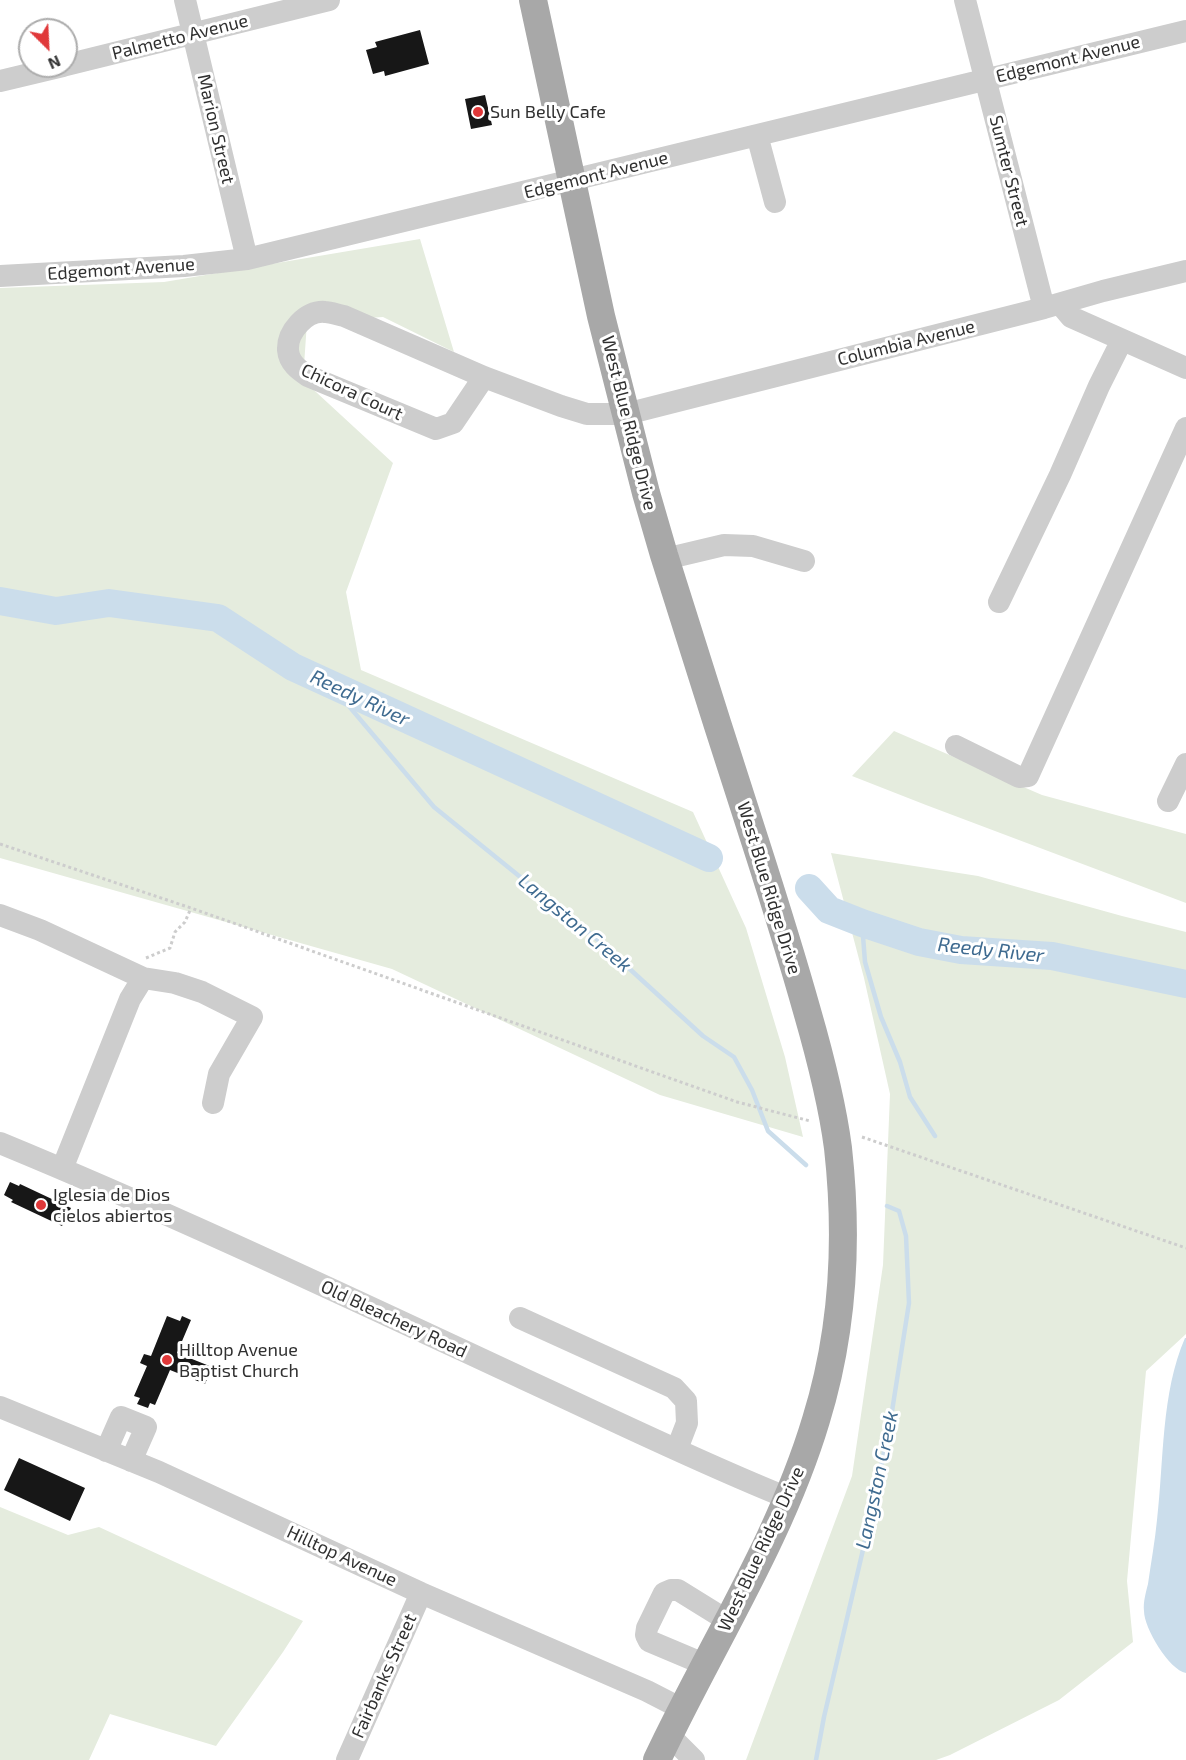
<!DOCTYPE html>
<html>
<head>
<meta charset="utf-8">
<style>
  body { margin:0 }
  #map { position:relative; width:1186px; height:1760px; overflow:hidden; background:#fff; font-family:"Exo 2",sans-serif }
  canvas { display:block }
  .north { position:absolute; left:18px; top:18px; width:60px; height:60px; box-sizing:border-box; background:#fff; border:2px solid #acacac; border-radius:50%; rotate:156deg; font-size:16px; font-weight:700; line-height:24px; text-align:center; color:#303030 }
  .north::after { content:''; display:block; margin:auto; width:21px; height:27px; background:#e03839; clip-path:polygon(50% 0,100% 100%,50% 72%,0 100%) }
</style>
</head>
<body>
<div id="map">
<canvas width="1186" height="1760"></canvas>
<div class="north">N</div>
</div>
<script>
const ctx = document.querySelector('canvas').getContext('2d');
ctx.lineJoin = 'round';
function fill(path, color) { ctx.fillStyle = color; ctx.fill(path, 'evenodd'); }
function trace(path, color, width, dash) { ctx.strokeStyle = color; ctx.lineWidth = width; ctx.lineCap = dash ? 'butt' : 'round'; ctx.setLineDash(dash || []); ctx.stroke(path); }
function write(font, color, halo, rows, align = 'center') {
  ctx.font = font + ' "Exo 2",sans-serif'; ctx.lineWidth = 6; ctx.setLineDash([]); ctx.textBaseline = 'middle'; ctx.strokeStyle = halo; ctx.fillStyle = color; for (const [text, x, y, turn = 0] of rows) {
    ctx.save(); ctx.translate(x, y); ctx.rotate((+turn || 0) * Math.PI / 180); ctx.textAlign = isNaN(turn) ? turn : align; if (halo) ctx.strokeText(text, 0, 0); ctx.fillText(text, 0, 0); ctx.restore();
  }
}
const green = new Path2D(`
  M420,239l34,113 -71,-35 -76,5 -4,58 90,83 -47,129 15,78 332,142 53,116 39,129 18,80 -143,-42 -268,-126 -392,-111v-570l164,-6z
  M894,731l148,64 144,39v69l-260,-98 -74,-29z
  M831,853l147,23 144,40 64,16v402l-40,37 -19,210 6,61 -74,58 -109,55 -14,5h-190l106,-284 31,-211 7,-171 -26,-116z
  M0,1507l68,28 31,-8 204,94 -20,31 -67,94 -106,-32 -21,46h-89z`);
const water = new Path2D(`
  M1185,1338h1v335c-17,-3 -42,-45 -42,-62 -1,-9 2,-19 4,-27 3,-22 7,-43 9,-64 7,-59 4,-127 28,-182z`);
const stream = new Path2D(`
  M332,686l102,121 164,133 105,96 31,21 18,33 16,41 38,34
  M862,923l3,39 16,55 19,45 10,35 25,39
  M1177,983l9,-6
  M816,1760l8,-43 38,-163 28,-130 19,-121 -3,-67 -7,-25 -12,-5`);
const river = new Path2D(`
  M0,601l56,10 53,-8 109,15 75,49 416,191
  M809,888l20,22 33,13 57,19 42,8 91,6 134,28`);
const building = new Path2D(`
  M420,30l9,34 -44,12 -1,-5 -11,3 -7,-24 11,-3 -2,-5z
  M485,95l7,30 -21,4 -6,-30z
  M10,1182l9,4 1,-2 51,24 -9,18 -51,-24 2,-2 -9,-5z
  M167,1316l13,5 2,-5 9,4 -14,33 35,14 -7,17 -35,-14 -15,35 -5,-2 -2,5 -11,-4 3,-6 -6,-2 13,-30 -7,-3 4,-9 7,2z
  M19,1458l66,30 -15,33 -66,-31z`);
const path = new Path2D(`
  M0,844l191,64 546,194 73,19
  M146,958l24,-10 5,-16 10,-10 6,-14
  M862,1137l324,111`);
const minor = new Path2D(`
  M185,0l62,259
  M965,0l79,308
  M66,65l263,-65
  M0,81l63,-15
  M757,135l18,67
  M0,276l184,-10 63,-7 939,-228
  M1060,304l11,13 115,51
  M484,377l-31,46 -17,6 -128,-53c-9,-6 -19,-13 -20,-26 -1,-18 18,-40 37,-38 6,0 13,3 19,4l140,61 77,29 26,8h39l418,-106 59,-17 83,-20
  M665,559l59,-14 29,1 51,15
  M999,602l61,-127 39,-89 23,-46
  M956,746l63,31 9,-1 158,-348
  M1168,801l18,-37
  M0,915l40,15 103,48
  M0,1143c177,73 350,155 524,236 87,40 174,83 264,119
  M62,1169l68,-170 13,-21 32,5 27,9 50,25 -33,57 -6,29
  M520,1318l154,70 12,13 1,22 -10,26
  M0,1407l159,65 262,121 226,98 35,18
  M106,1451l15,-34 25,10 -15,34
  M706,1665l-57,-24 -3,-6 1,-7 17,-35 7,-3h7l50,31
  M669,1735l25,25
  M347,1760l74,-167`);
const major = new Path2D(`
  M533,0l68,316 45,177 18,62c30,95 60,191 91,286 18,56 36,113 52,170 13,45 25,91 31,137 10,90 5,185 -22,272 -36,120 -106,227 -159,340`);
const markers = [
  [478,112,6,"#e03839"],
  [41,1205,6,"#e03839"],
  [167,1360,6,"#e03839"]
];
const streetNames = [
  ["Palmetto Avenue",180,37,-14],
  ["Edgemont Avenue",1068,59,-14],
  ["Marion Street",216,129,77],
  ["Sumter Street",1009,171,76],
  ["Edgemont Avenue",596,175,-14],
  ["Edgemont Avenue",121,269,-4],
  ["Columbia Avenue",906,343,-14],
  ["Chicora Court",352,392,25],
  ["West Blue Ridge Drive",629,423,76],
  ["West Blue Ridge Drive",769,888,73],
  ["Old Bleachery Road",394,1319,25],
  ["West Blue Ridge Drive",761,1549,-65],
  ["Hilltop Avenue",342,1556,25],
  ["Fairbanks Street",384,1676,-66]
];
const poiNames = [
  ["Sun Belly Cafe",490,112],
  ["Iglesia de Dios",53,1195],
  ["cielos abiertos",53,1216],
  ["Hilltop Avenue",179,1350],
  ["Baptist Church",179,1371]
];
const waterNames = [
  ["Reedy River",360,698,25],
  ["Langston Creek",575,923,40],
  ["Reedy River",991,950,6],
  ["Langston Creek",877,1480,-78]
];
fill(green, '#e5ecde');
fill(water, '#cbddeb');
trace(stream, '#cbddeb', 4.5);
trace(river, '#cbddeb', 28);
fill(building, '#171717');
trace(path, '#cdcdcd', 3, [3, 3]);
trace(minor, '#cdcdcd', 22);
trace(major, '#a8a8a8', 28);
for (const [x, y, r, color] of markers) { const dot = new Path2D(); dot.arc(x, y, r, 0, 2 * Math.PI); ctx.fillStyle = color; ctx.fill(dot); trace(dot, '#fff', 2); }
write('18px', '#303030', '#fff', streetNames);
write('18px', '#303030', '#fff', poiNames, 'left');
write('italic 20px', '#3f6b90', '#fff', waterNames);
</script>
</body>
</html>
